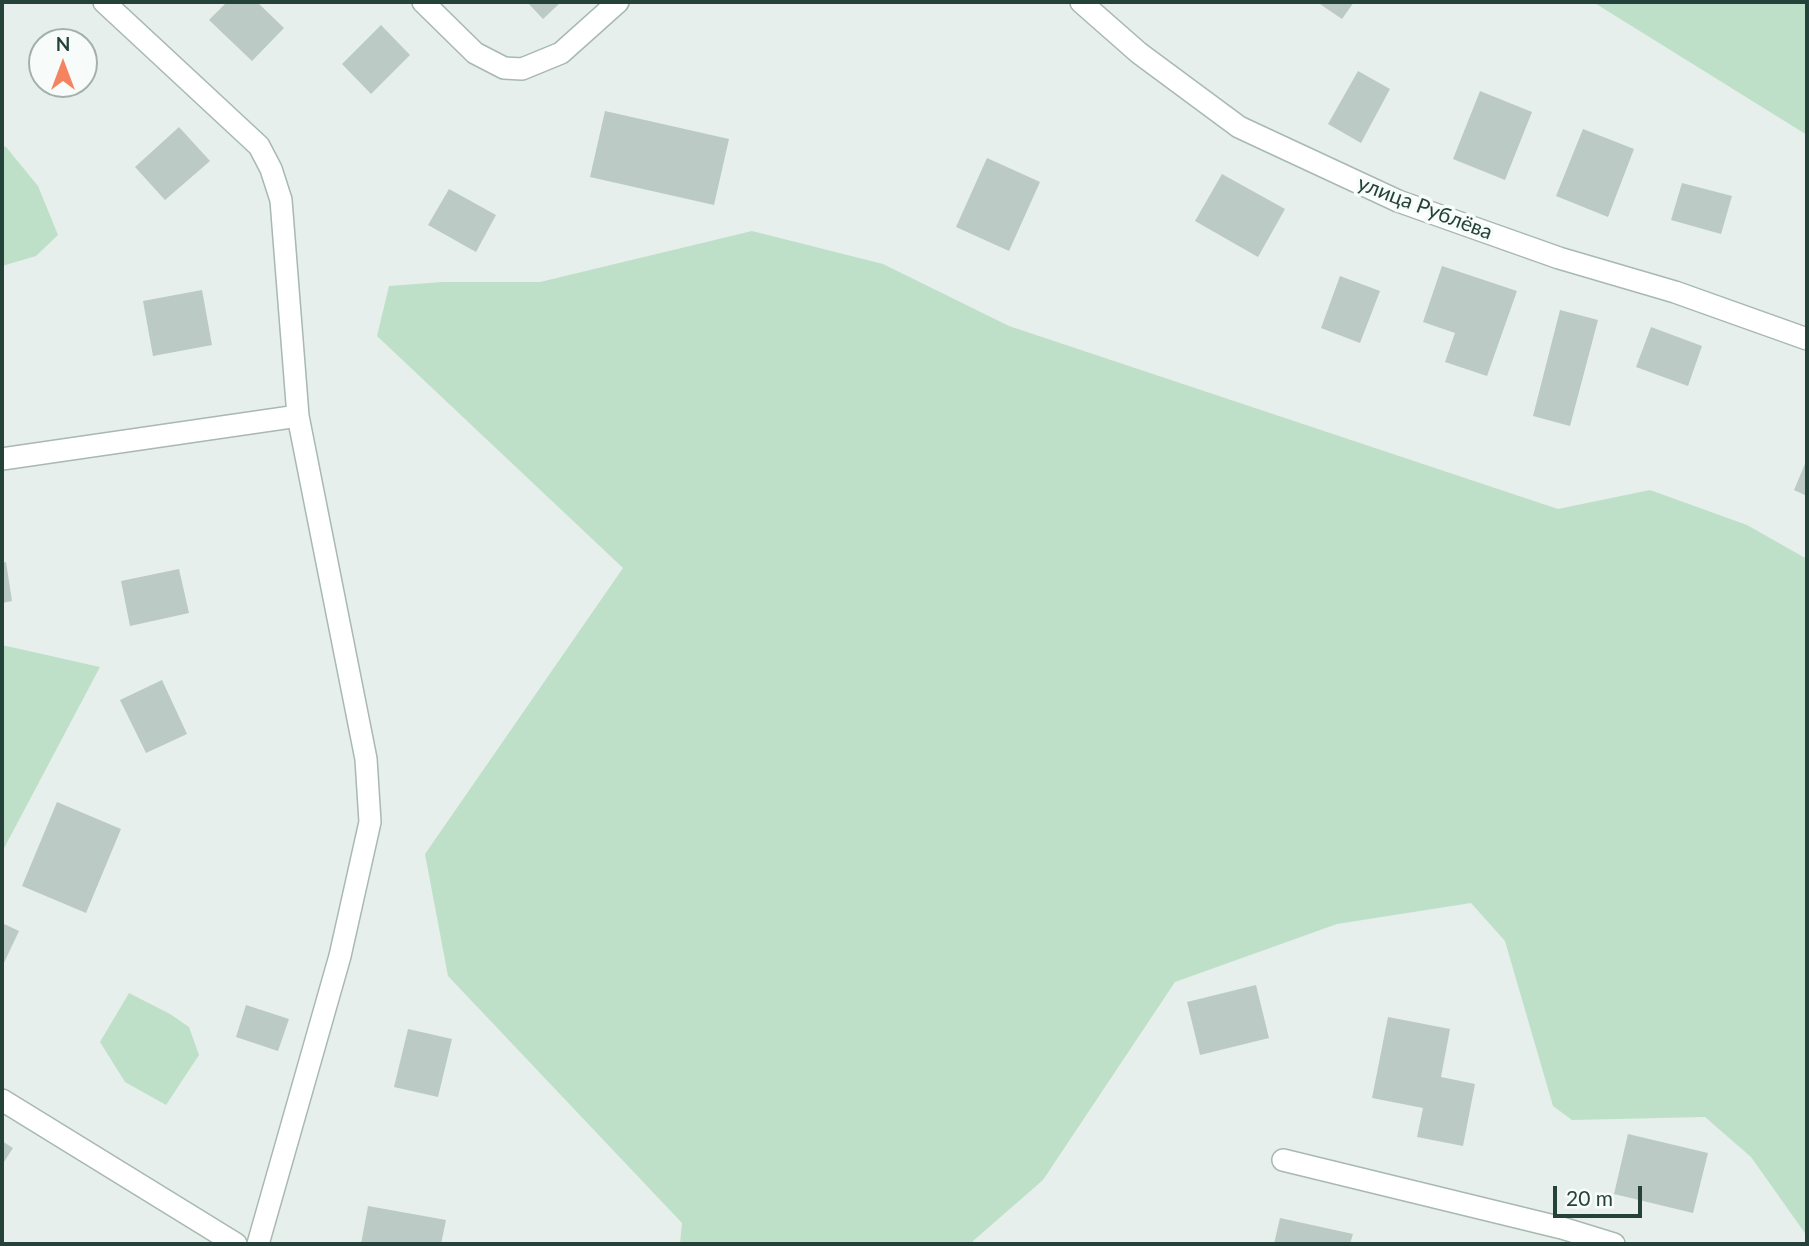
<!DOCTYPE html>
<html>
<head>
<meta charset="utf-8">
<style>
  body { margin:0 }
  #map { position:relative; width:1809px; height:1246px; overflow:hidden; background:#e6efeb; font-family:Lato,sans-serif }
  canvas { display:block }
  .frame { position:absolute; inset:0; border:4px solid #24423a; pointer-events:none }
  .north { position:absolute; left:28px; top:28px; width:70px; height:70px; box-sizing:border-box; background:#f7fbf9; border:2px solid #a3b1ad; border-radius:50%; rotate:0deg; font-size:19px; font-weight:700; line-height:28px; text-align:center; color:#24423a }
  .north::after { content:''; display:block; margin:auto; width:24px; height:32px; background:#f4845f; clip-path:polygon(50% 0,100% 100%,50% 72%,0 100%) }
  .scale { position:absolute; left:1553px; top:1186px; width:89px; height:32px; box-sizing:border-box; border:4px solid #24423a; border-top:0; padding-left:9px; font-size:21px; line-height:24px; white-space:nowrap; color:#24423a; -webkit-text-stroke:5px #f7fbf9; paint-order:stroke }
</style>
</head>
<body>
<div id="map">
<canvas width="1809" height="1246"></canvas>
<div class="frame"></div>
<div class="north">N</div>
<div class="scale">20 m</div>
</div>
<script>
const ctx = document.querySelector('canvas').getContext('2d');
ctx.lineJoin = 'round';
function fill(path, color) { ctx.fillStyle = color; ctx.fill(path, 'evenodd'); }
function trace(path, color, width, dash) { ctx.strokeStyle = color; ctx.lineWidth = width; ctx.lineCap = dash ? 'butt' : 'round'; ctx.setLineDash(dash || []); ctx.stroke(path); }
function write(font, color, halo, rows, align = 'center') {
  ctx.font = font + ' Lato,sans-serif'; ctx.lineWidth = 7; ctx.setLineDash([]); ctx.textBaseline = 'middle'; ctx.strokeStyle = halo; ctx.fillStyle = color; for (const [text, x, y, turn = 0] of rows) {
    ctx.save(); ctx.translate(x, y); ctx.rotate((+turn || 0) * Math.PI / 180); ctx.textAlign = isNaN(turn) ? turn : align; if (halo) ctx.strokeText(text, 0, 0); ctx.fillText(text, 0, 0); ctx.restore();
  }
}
const green = new Path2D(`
  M1593,2h214v133z
  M2,146l4,1 32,39 20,49 -22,21 -34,10z
  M752,231l131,33 126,62 549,183 92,-19 97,35 60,34v677l-56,-79 -46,-40 -133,3 -19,-14 -48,-165 -34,-38 -134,21 -162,58 -132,198 -70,61v3h-293l2,-21 -234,-247 -23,-122 198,-286 -246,-232 12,-50 53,-4h98z
  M2,645l98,22 -98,185z
  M129,993l41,21 19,13 10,28 -33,50 -41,-23 -25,-40z`);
const building = new Path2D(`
  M227,2h30l27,26 -32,33 -43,-41z
  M527,2h34l-18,17z
  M1317,2h37l-12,17z
  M381,25l29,30 -39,39 -29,-30z
  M1358,71l32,18 -29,54 -33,-19z
  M1480,91l52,21 -27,68 -52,-21z
  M605,111l124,28 -15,66 -124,-28z
  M179,127l31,34 -45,39 -30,-33z
  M1583,129l51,20 -26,68 -52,-21z
  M987,158l53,24 -31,69 -53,-24z
  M1222,174l63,35 -27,48 -63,-36z
  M1682,183l50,13 -11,38 -50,-14z
  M449,189l47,26 -20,37 -48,-27z
  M1442,266l75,25 -30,85 -42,-14 10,-29 -32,-11z
  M1340,276l40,15 -20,52 -39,-15z
  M202,290l10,55 -59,11 -10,-55z
  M1560,310l38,10 -28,106 -37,-10z
  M1651,327l51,19 -14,40 -52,-19z
  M1807,459v37l-13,-6z
  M6,562l6,39 -10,2v-40z
  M179,569l10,44 -59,13 -9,-45z
  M162,680l25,54 -41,19 -26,-53z
  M57,802l64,27 -35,84 -64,-27z
  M2,923l17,8 -17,36z
  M1256,985l13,53 -69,17 -13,-53z
  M246,1005l43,14 -11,32 -42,-14z
  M1388,1017l62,12 -9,48 34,7 -12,62 -46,-9 6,-29 -51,-10z
  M408,1029l44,10 -14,58 -44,-10z
  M1628,1134l80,19 -15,60 -79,-19z
  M2,1141l11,7 -11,17z
  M368,1206l78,14 -5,24h-80z
  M1280,1218l73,16 -3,10h-76z`);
const street = new Path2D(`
  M104,2l155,144 12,23 10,31 17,216 68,343 4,63 -30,134 -82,288
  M423,2l52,51 29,15 18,1 39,-16 57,-51
  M1081,2l58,51 100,74 159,74 161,57 116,34 132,47
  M2,459l296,-43
  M2,1100l234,144
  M1283,1160l279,68 52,16`);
const streetNames = [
  ["улица Рублёва",1425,208,21]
];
fill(green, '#bfe0c8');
fill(building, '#bbcac4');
trace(street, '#a8b8b2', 24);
trace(street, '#fff', 21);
write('21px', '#24423a', '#f7fbf9', streetNames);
</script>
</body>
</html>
